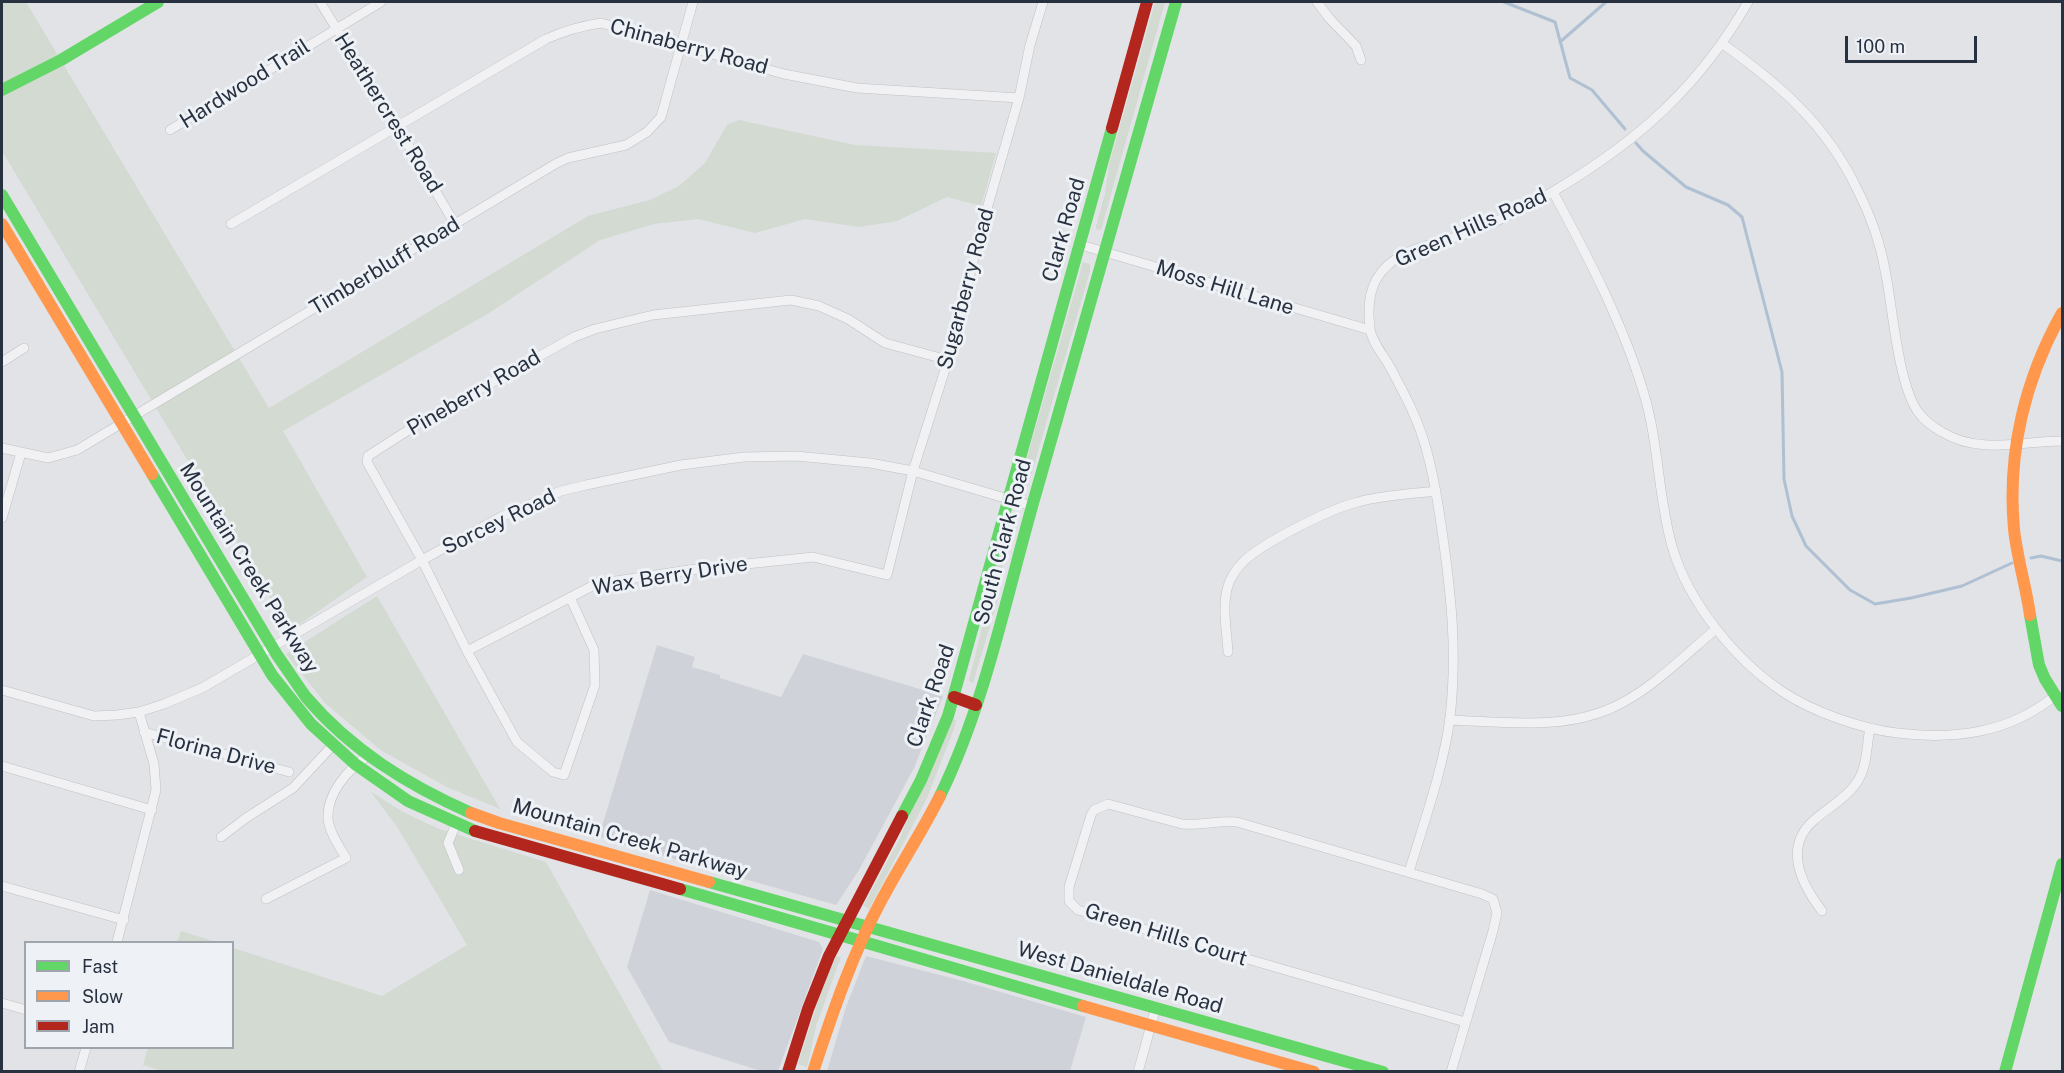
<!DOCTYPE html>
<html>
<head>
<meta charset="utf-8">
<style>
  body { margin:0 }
  #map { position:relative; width:2064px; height:1073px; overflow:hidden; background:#e1e3e6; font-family:"Public Sans",sans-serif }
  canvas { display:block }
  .frame { position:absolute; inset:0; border:3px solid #283140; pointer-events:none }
  .legend { position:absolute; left:24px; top:941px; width:210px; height:108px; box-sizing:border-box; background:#eef2f6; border:2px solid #9fa5ad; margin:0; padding:8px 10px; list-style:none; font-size:18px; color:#283140 }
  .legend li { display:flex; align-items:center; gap:12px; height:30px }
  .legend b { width:30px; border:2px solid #9fa5ad }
  .scale { position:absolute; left:1845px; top:36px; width:132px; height:27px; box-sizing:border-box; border:3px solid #283140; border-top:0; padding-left:8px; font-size:18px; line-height:21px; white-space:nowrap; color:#283140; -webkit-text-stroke:4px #eef2f6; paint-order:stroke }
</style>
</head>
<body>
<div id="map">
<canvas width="2064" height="1073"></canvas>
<div class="frame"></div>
<ul class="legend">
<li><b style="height:8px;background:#63d668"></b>Fast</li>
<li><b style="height:8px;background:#ff974d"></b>Slow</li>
<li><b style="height:8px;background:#b3261e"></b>Jam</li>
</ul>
<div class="scale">100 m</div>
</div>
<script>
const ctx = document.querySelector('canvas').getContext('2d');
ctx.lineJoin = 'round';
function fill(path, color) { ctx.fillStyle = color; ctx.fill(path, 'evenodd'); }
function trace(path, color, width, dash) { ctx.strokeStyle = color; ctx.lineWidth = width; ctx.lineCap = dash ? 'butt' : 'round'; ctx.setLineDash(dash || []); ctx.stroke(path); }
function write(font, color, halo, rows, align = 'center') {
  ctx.font = font + ' "Public Sans",sans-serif'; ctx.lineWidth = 6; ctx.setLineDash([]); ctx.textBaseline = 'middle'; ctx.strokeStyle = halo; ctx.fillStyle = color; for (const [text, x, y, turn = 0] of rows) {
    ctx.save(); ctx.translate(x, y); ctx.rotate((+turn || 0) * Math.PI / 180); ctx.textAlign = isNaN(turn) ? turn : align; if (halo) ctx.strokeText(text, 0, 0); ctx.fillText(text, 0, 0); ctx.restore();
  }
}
const built = new Path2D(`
  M657,645l38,12 -3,10 28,8v3l61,19 22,-43 140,42 -29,72 -55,102 -23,35 -211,-60 -26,-9z
  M650,890l169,52 4,7 -45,122h-17l-92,-29 -42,-75z
  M866,956l97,25 123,36 -16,54h-243l19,-64z`);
const green = new Path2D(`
  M2,2h24l243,406 319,-192 62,-16 29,-14 26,-23 22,-38 12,-5 116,25 141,8 -15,53 -34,-9 -50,24 -38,6 -54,-8 -50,14 -57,-14 -44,5 -54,16 -111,73 -206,118 84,146 -77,54 -288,-480z
  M1155,2h10l-64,228 -5,-1v-3l9,-32 4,-29z
  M1083,262l7,2v7l-62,215 -7,-2v-6z
  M1011,518l4,1 -14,53 -4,31 -24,80 -4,-2v-2c16,-53 21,-110 42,-161z
  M377,596l123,213 -53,-22 -65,-36 -57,-48 -39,-49z
  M952,719l4,1 -1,6 -28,72 -58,111 -6,-3 38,-70 9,-25z
  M370,791l33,21 36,17 107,33 117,209 -498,1 -22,-7 5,-17h84l1,-100 149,48 85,-51 -69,-117z
  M181,931l35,11h-39z
  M836,956l5,1 -25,69 -9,41 -9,-3 22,-69z`);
const stream = new Path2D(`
  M1504,2l51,20 15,56 22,12 33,39
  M1560,42l46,-40
  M1636,143l7,8 43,36 42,18 14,12 40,155 2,107 8,37 14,30 44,44 25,14 36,-6 51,-12 50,-23
  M2031,558l10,-2 21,5`);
const street = new Path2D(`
  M320,2l77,124 58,98
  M1317,2l12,16 27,28 5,14
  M1723,44c57,41 103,80 134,145 14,27 24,56 29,86 7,36 12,108 32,137 6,8 15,15 24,20 38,23 79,9 120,9
  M170,130l211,-128
  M1553,192c35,65 70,131 91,202 15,50 14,103 28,152 16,56 63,114 111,146 30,20 79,37 114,41 58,7 113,0 159,-38
  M231,224l315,-185c18,-8 35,-13 55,-16l183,51 73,14 162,10
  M1081,245l289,85
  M2,362l22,-14
  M2,448l46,10 29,-8 480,-287 11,-5 58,-13 21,-13 14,-15 32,-115
  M2,518l19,-65
  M570,597l24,53 1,35 -31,90 -11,-3 -36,-30 -50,-91 -45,-91 -55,-98 1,-6 56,-36 150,-83 21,-8 58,-14 138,-15 28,6 29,13 37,24 63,17
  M467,651l129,-67 93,-14 124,-13 74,18 26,-104 35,-111 36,-141 35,-121 11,-53 13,-43
  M1228,652c-1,-21 -7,-48 1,-69 3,-8 9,-16 15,-22 20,-19 88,-53 114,-59 25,-7 52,-8 78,-11
  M2,690l92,26 23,-1 22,-3 25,-8 38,-16 220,-128 79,-43 60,-26 25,-6 95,-20 63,-8 52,-1 74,7 43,8 119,35
  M1449,720c56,2 118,11 169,-15 36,-18 67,-50 98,-76
  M144,732l145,40
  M2,766l150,44
  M456,824l-8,19 11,27
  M221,837l25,-19 47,-30 40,-43
  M1409,872c15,-50 34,-102 41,-154 7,-63 2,-117 -7,-180 -4,-29 -8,-58 -16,-86 -8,-31 -22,-57 -37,-85 -6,-11 -19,-26 -20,-39 -2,-16 -2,-33 6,-48 19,-34 62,-35 95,-48 28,-11 58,-26 83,-41 84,-50 145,-104 194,-189
  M2,886l122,34
  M266,899l80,-41c-7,-12 -17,-26 -18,-40 -1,-25 20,-49 40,-62
  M1822,911c-20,-26 -39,-63 -9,-90 13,-12 31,-21 42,-36 13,-17 11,-38 15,-57
  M117,942l39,-152 -2,-26 -15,-52
  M2,1003l24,7
  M79,1072l7,-24
  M1138,1072l18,-65
  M1451,1072l42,-141 4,-18 -4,-14 -11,-5 -245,-72c-19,-2 -36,4 -55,2l-74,-20 -14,6 -3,5 -22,72v14l9,9 387,112`);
const fast = new Path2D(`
  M2,90l59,-30 97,-58
  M2,195l275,460c10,14 19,28 29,42 45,53 102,88 165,116
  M152,474l120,201 39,49 44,40 53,37 67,30
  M2030,615l9,50 6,14 17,27
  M940,796c45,-93 65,-194 93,-293 47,-167 95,-334 143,-501
  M902,816l19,-36 27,-64 164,-588
  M709,882l674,190
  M680,889c135,38 268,78 403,117
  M2005,1072l57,-208`);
const slow = new Path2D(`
  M2,224l150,250
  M2030,615c-4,-29 -13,-57 -16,-86 -7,-76 11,-150 48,-216
  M471,813l28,10 210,59
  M1083,1006l231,66
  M813,1072c19,-58 39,-117 68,-171 19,-36 41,-69 59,-105`);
const jam = new Path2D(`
  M1112,128l35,-126
  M954,697l22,8
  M475,831l205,58
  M788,1072l20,-63 21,-53 73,-140`);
const streetNames = [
  ["Chinaberry Road",689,47,15],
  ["Hardwood Trail",245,84,-32],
  ["Heathercrest Road",388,113,58],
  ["Green Hills Road",1471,228,-24],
  ["Clark Road",1064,230,-74],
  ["Timberbluff Road",385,266,-31],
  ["Moss Hill Lane",1225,288,17],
  ["Sugarberry Road",966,289,-75],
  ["Pineberry Road",474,393,-30],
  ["Sorcey Road",499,522,-26],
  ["South Clark Road",1003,542,-75],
  ["Mountain Creek Parkway",249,568,58],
  ["Wax Berry Drive",670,576,-9],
  ["Clark Road",931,696,-71],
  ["Florina Drive",216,752,15],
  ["Mountain Creek Parkway",630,839,16],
  ["Green Hills Court",1166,935,17],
  ["West Danieldale Road",1120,978,16]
];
fill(built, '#cfd3d9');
fill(green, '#d2dad1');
trace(stream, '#afc0d2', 3);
trace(street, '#bfc1c4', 10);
trace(street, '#f1f1f3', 9);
trace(fast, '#63d668', 12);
trace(slow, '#ff974d', 12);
trace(jam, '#b3261e', 12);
write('21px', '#283140', '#eef2f6', streetNames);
</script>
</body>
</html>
